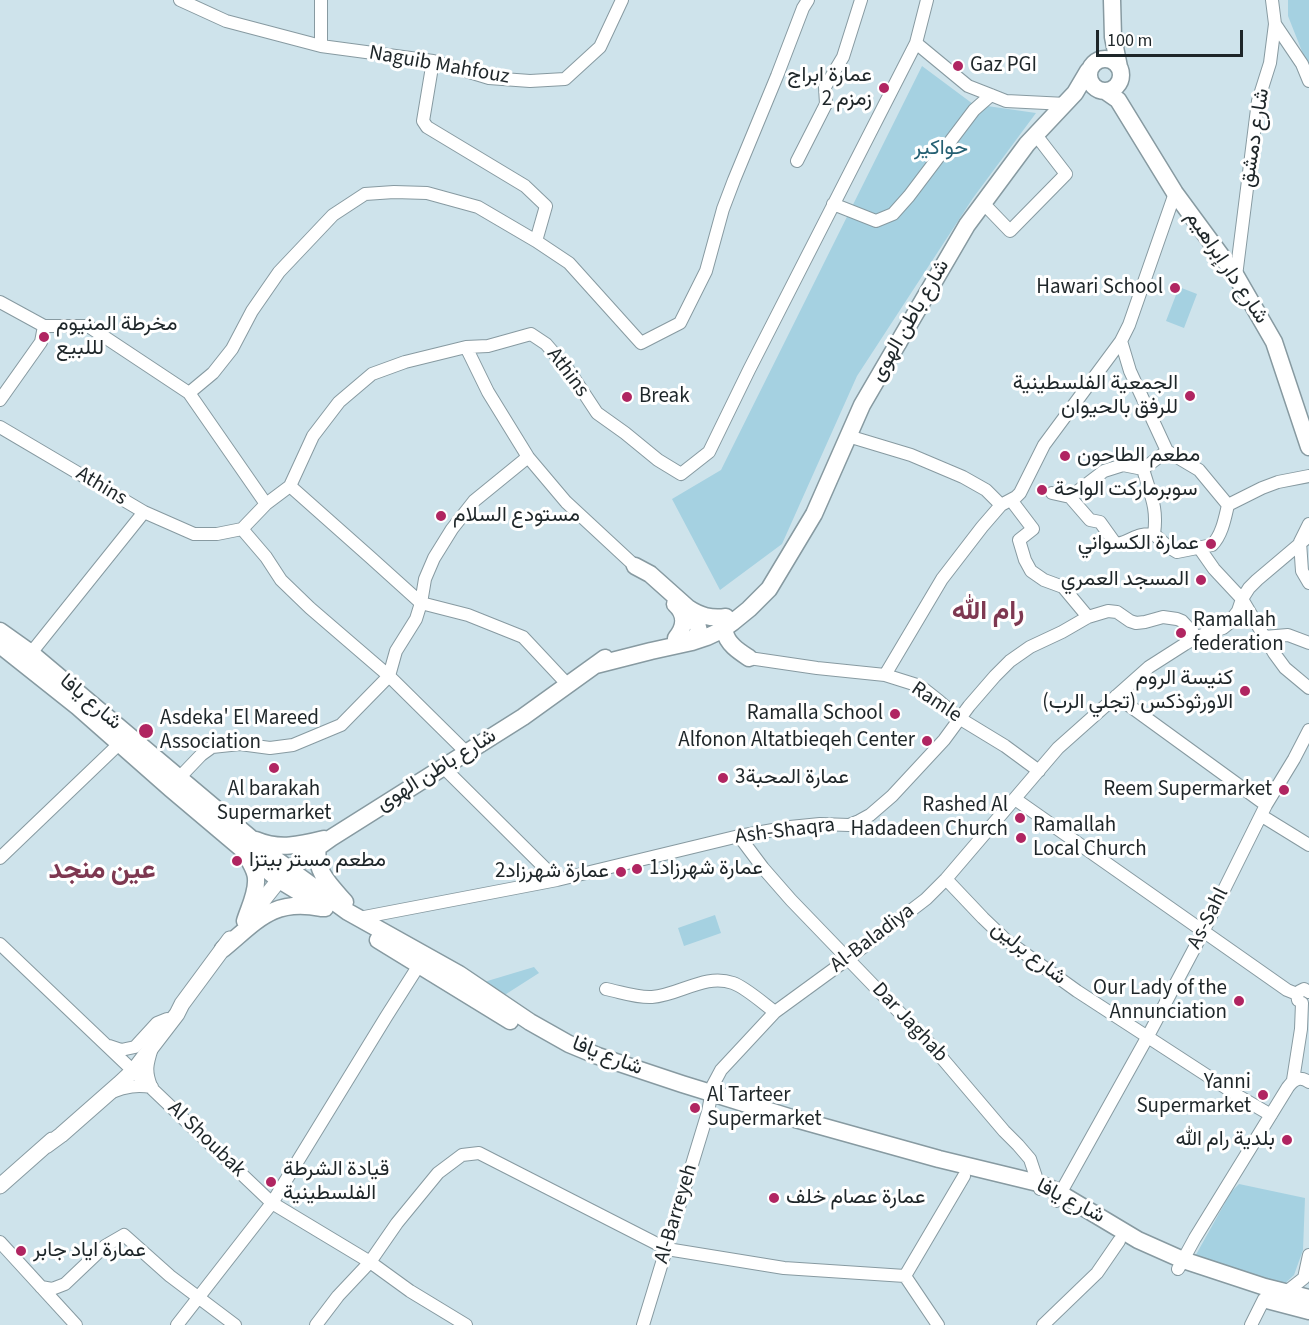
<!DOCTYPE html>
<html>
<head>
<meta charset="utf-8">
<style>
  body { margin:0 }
  #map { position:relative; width:1309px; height:1325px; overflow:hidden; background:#cee3eb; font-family:"Source Sans 3",sans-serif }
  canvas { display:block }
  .scale { position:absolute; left:1096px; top:30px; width:147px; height:27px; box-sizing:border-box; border:3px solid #1e2629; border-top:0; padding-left:8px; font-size:18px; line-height:21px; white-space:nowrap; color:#1e2629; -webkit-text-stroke:4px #fff; paint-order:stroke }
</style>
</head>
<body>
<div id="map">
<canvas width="1309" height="1325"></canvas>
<div class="scale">100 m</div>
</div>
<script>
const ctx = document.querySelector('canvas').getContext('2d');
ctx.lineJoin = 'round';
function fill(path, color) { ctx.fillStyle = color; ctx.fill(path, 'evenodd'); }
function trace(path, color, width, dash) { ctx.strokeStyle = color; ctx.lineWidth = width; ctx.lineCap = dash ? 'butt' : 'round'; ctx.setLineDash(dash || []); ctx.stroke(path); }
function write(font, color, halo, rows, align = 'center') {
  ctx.font = font + ' "Source Sans 3",Vazirmatn,sans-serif'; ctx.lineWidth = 6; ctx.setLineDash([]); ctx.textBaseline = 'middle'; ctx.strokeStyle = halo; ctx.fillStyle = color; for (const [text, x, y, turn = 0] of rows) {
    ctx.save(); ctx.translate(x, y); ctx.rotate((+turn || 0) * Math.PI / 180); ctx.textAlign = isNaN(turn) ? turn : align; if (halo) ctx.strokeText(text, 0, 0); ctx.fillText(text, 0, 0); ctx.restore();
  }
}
const green = new Path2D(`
  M1288,0h21v69l-21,-53z
  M922,66l51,38 63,9 -63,85 -116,178 -75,168 -62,46 -48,-91 49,-29z
  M1179,287l18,7 -13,34 -18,-7z
  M715,915l6,18 -37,13 -6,-18z
  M534,967l5,6 -36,23 -19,-14z
  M1239,1184l66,14 -2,52 -9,25 -15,14 -86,-29 38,-68z`);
const minor = new Path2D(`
  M180,0l46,21 95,25 112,15 56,17 41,3 35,-2 35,-32 22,-47
  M321,0v46
  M1275,24l27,40 7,17
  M916,43l52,43 23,9 15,6 60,3
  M433,61l-10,60 4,6 98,59 21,20 -10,35 33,22 72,80 39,-20 26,-52 17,-62 11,-29 43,-104 26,-68 5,-8
  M797,161l29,-57 -1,-17 18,-30 18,-57
  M983,203l27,28 56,-57 -30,-39
  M833,204l43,17 17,-7 16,-18 65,-86 17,-15
  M1236,276l22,-175 12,-38 5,-39 -3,-24
  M0,302l44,24h44l101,67
  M1121,341l9,30 37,80 32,19 29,35
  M466,347l22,45 40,65 38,45 69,64
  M0,400l41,-58 3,-16
  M0,427l144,85 50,22h23l25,-5 24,-25 24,-18 23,-50 26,-34 33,-28 33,-12 61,-15 22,-1 43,-12 15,10 24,28 27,41 28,20 33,27 23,14 28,-22 40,-82 167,-327 11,-43
  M848,436l63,19 52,22 23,13 15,15
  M1143,469c7,25 15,38 11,65l13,12 10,6 35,-7c10,-10 13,-27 16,-40l34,-17 16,-6 31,-6
  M290,486l80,71 51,46 47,12 55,22 45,48
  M1052,493l18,4 20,23 10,2 15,21c9,2 15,-5 23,-7 6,-2 10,-2 16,-2
  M1070,497l34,-26 19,-6 20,4 24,-18
  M1011,500l22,29 -14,11 6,20 6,11 13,9 19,7 25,30
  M266,504l-77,-111 24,-20 19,-24 20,-38 27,-39 54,-57 32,-21 29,-2 33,1 51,14 58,34
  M1309,524l-9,18 2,29 7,12
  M242,529l24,28 15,23 29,28 79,68 78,77
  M1200,549l14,20 28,30 32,54 11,15 24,20
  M1264,637l24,-2 21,8
  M31,653l113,-141
  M749,658l68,10 68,7 35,11 19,15 20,17 46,28 34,25
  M885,675l57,-96 40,-52 19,-22 15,-8 4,-4 24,-48 77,-104 8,-16 46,-132
  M1116,696l150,109
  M444,768l113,112
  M179,778l22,-23 11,-8 28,-3 30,4 23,-3 48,-20 48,-49 7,-25 20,-32 5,-16 4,-24 9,-21 18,-29 22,-28 54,-44
  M1015,799l272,191 10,4
  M1262,816l47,29
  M739,836l24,32 28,32 139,144 74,87 14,14 12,14 10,30
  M0,858l119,-114
  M946,879l37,39 23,22 71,51 163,106 31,18
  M359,918l198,-38 182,-44 51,-9 30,-3 29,1 10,-4 11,-6 22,-19 52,-56 25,-34 26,-30 15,-15 20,-14 32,-15 26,-15 20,-6 9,1 13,9 6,2 9,-1 18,-5 14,2 5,2 15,16
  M0,944l272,259 98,59 40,29 56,34
  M606,989c15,3 31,9 46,8 28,-2 53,-24 81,-14 12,4 31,21 42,29
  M1298,1000l-1,-6 3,-3 4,-2 5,3
  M109,1046l12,4 14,-3 22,-24 10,-4
  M1293,1080l8,-51 1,-26
  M151,1086c-6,-15 -4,-22 1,-38
  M112,1092c14,-6 25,-7 40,-5
  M1056,1201l92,-165 55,-104 63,-127 28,-46 15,-29
  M0,1242l76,83
  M1178,1269l17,-31 93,-151c6,-8 12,-11 21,-5
  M41,1287l11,2 13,-5 40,-38 19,-11 46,41 65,49
  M177,1325l95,-122 114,-186 33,-52
  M316,1325l22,-29 32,-34 27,-39 41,-50 24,-18 17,-2 188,96 117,19 121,8
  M643,1325l65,-213 5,-27 8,-15 54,-58 74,-54 77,-59 20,-20 112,-131 91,-81 36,-23 12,-7 26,-9 5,-4 10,-13 4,-12 7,-11 8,-8 52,-44
  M938,1325l-33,-49 59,-100
  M1043,1325l54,-52 22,-32
  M1251,1325l13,-26 21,-6 19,-15 5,-23`);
const tertiary = new Path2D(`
  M248,919l31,-39
  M46,1146l15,-11 58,-51 15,-14 43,-56 5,-10 48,-65
  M0,1186l52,-46`);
const secondary = new Path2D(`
  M1112,0l1,37 6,30
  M1089 75a16 16 0 1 1 32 0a16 16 0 1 1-32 0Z
  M1105,91l13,9 57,93 61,83 38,66 35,105
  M635,566l15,8 37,33 8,9 4,15 -7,11
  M675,604c11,10 11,22 1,34
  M688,608c12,8 23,11 38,9 0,5 -2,10 -1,15 2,12 15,20 24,26
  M0,631l31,22 247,208 70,51 111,62 71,48 39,22 29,12 84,28 110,34 147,41 99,24 18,8 82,49 45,20 82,27 44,11
  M0,645l78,62 93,82 97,82 11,9 46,28
  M596,665l55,-14 41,-9 15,-5 15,-7 11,-8 16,-13 20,-20 45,-75 48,-109 105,-180 60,-81 48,-51 13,-22
  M256,840c23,10 44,5 68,-1
  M318,847c-4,24 12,38 27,55
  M282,877l28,-24 21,-15 192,-121 82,-59
  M245,921c4,-13 12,-28 11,-42 0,-9 -6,-16 -9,-23
  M378,940l132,81
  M223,949c34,-28 50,-51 98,-41
  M1267,1300l42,11`);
const markers = [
  [958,66,6,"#b02561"],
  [884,88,6,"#b02561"],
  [1175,288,6,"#b02561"],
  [44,337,6,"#b02561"],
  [1190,396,6,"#b02561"],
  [627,397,6,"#b02561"],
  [1065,456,6,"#b02561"],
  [1042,490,6,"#b02561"],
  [441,516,6,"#b02561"],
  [1211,544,6,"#b02561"],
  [1201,580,6,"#b02561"],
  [1181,633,6,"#b02561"],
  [1245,691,6,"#b02561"],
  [895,714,6,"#b02561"],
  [146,731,8,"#b02561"],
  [927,741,6,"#b02561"],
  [274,768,6,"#b02561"],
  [723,778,6,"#b02561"],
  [1284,790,6,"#b02561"],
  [1020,818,6,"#b02561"],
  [1021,838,6,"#b02561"],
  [237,861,6,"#b02561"],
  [637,869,6,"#b02561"],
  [621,872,6,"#b02561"],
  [1239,1001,6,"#b02561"],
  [1263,1095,6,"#b02561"],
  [695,1108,6,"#b02561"],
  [1287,1140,6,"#b02561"],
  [271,1182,6,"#b02561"],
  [774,1198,6,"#b02561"],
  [21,1251,6,"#b02561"]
];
const streetNames = [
  ["Naguib Mahfouz",439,66,10],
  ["شارع دمشق",1256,138,-81],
  ["شارع دار إبراهيم",1226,268,56],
  ["شارع باطن الهوى",911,321,-60],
  ["Athins",567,373,53],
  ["Athins",101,487,31],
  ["شارع يافا",90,703,40],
  ["Ramle",936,703,34],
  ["شارع باطن الهوى",437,771,-32],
  ["Ash-Shaqra",785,832,-7],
  ["As-Sahl",1209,919,-63],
  ["Al-Baladiya",873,939,-37],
  ["شارع برلين",1028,954,38],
  ["Dar Jaghab",909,1023,47],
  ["شارع يافا",607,1057,21],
  ["Al Shoubak",206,1140,44],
  ["شارع يافا",1070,1202,27],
  ["Al-Barreyeh",677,1214,-73]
];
const poiNames = [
  ["Gaz PGI",970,66],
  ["عمارة ابراج",872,76,"right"],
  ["زمزم 2",872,100,"right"],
  ["Hawari School",1163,288,"right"],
  ["مخرطة المنيوم",56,325],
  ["لللبيع",56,349],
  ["الجمعية الفلسطينية",1178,384,"right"],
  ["للرفق بالحيوان",1178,408,"right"],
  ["Break",639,397],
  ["مطعم الطاحون",1077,456],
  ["سوبرماركت الواحة",1054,490],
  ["مستودع السلام",453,516],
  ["عمارة الكسواني",1199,544,"right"],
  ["المسجد العمري",1189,580,"right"],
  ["Ramallah",1193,621],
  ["federation",1193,645],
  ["كنيسة الروم",1233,679,"right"],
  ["الاورثوذكس (تجلي الرب)",1233,703,"right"],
  ["Ramalla School",883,714,"right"],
  ["Asdeka' El Mareed",160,719],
  ["Association",160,743],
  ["Alfonon Altatbieqeh Center",915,741,"right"],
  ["عمارة المحبة3",735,778],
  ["Al barakah",274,790,"center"],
  ["Supermarket",274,814,"center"],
  ["Reem Supermarket",1272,790,"right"],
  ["Rashed Al",1008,806,"right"],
  ["Hadadeen Church",1008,830,"right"],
  ["Ramallah",1033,826],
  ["Local Church",1033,850],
  ["مطعم مستر بيتزا",249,861],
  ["عمارة شهرزاد1",649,869],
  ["عمارة شهرزاد2",609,872,"right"],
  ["Our Lady of the",1227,989,"right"],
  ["Annunciation",1227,1013,"right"],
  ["Yanni",1251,1083,"right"],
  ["Supermarket",1251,1107,"right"],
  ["Al Tarteer",707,1096],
  ["Supermarket",707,1120],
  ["بلدية رام الله",1275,1140,"right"],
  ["قيادة الشرطة",283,1170],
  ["الفلسطينية",283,1194],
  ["عمارة عصام خلف",786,1198],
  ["عمارة اياد جابر",33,1251]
];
const parkNames = [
  ["حواكير",941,149]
];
const districtNames = [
  ["رام الله",988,613],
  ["عين منجد",102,872]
];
fill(green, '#a5d1e1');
trace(minor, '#879aa1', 14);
trace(tertiary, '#879aa1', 17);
trace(secondary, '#879aa1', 19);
trace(minor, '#fff', 12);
trace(tertiary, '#fff', 15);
trace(secondary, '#fff', 16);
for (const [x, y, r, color] of markers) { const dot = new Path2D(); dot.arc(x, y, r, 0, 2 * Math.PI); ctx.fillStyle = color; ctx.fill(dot); trace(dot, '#fff', 2); }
write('21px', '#1e2629', '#fff', streetNames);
write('21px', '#1e2629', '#fff', poiNames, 'left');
write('21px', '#256073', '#fff', parkNames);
write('bold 27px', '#7e3851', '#fff', districtNames);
</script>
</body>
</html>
